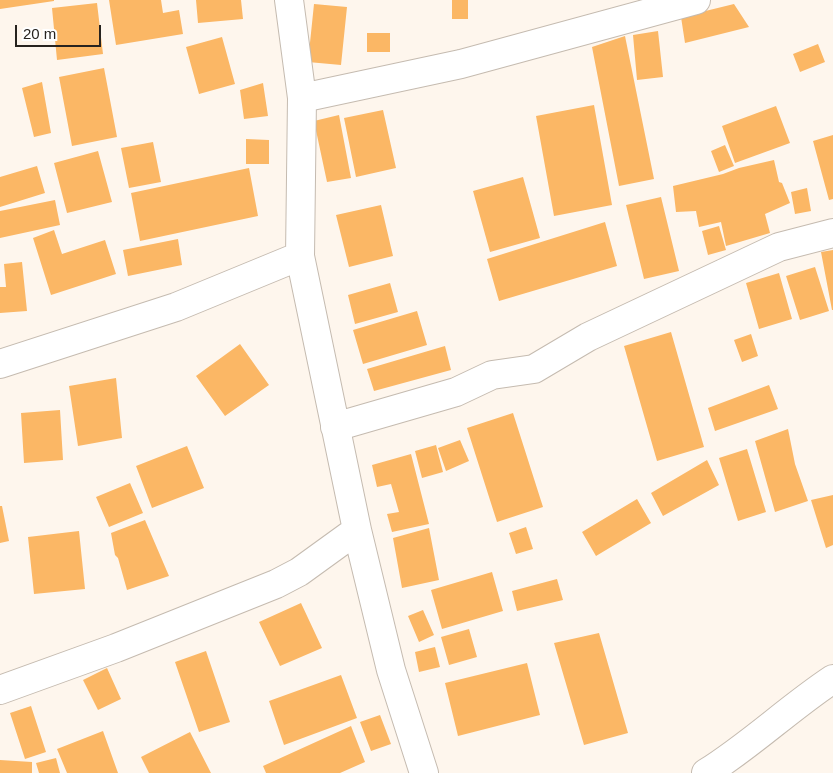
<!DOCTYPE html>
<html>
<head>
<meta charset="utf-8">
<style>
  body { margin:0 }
  #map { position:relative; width:833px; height:773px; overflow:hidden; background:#fef6ed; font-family:Helvetica,sans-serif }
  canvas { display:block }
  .scale { position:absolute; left:15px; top:25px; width:86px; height:22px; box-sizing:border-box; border:2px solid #27231f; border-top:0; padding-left:6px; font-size:15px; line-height:18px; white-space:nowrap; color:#27231f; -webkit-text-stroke:4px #fff; paint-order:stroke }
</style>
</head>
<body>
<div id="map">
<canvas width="833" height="773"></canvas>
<div class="scale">20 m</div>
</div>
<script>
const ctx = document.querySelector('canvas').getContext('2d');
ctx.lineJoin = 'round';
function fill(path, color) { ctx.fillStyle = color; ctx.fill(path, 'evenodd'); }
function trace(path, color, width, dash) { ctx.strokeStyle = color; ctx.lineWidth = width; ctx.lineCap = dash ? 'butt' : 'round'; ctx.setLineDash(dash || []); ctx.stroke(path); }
const building = new Path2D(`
  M0,0h54v1l-54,8z
  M109,0h52l2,13 16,-3 4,24 -67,11z
  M196,0h45l2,19 -45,4z
  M452,0h16v19h-16z
  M97,3l6,51 -46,6 -5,-52z
  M314,4l33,3 -6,58 -33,-3z
  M734,4l15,23 -64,16 -4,-26z
  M658,31l5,46 -26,3 -4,-45z
  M367,33h23v19h-23z
  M625,36l29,143 -35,7 -27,-139z
  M222,37l13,47 -36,10 -13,-47z
  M818,44l7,18 -25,10 -7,-18z
  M104,68l13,69 -45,9 -13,-69z
  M42,82l9,51 -17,4 -12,-49z
  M263,83l5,33 -24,3 -4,-29z
  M594,105l18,100 -58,11 -18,-100z
  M776,106l14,37 -55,20 -13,-37z
  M383,110l13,58 -40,9 -12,-59z
  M339,115l12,63 -24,4 -13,-61z
  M833,135v64l-4,1 -16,-59z
  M246,139l23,1v24h-23z
  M153,142l8,40 -32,6 -8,-40z
  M725,145l9,21 -15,6 -8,-21z
  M98,151l14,51 -45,11 -13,-50z
  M774,160l5,22 3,1 8,20 -25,11 5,19 -44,13 -5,-24 -22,5 -3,-16 -20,1 -3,-26 50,-12 16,-6z
  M37,166l8,27 -45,14v-30z
  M249,168l9,48 -118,25 -9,-48z
  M523,177l17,61 -50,14 -17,-61z
  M807,188l4,23 -16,3 -4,-22z
  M661,197l18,74 -35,8 -18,-74z
  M55,200l5,25 -60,13v-27z
  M381,205l12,51 -44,11 -13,-52z
  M605,222l12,44 -118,35 -12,-42z
  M719,226l7,24 -18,5 -6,-24z
  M54,230l8,24 43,-14 11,34 -65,21 -18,-57z
  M178,239l4,26 -54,11 -5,-26z
  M833,250v60h-1l-11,-58z
  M22,262l5,49 -27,2v-26h6l-2,-23z
  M815,267l14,44 -29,9 -14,-44z
  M779,273l13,46 -33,10 -13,-46z
  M390,283l8,29 -43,12 -7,-29z
  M417,311l10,34 -64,19 -10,-34z
  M671,332l33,115 -47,14 -33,-115z
  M751,334l7,22 -16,6 -8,-22z
  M240,344l29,41 -44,31 -29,-40z
  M445,346l6,24 -77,21 -7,-22z
  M116,378l6,60 -44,8 -9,-60z
  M769,385l9,24 -63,22 -7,-23z
  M60,410l3,50 -39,3 -3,-50z
  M513,413l30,94 -46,15 -30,-94z
  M788,429l7,35 13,37 -33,11 -20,-71z
  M460,440l9,21 -23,10 -8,-23z
  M436,445l7,27 -21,6 -7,-27z
  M187,446l17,42 -52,20 -16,-42z
  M747,449l19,63 -28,9 -19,-63z
  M411,454l18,70 -37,8 -5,-18 12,-2 -8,-28 -14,3 -5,-22z
  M707,460l12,25 -56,31 -12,-23z
  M130,483l13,30 -34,14 -13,-30z
  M833,495v50l-7,3 -15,-48z
  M637,499l14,24 -55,33 -14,-24z
  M0,506h2l7,35 -9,2z
  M145,520l24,56 -42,14 -9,-32 -3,-3 -4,-22z
  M526,527l7,22 -17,5 -7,-21z
  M429,528l10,52 -37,8 -9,-50z
  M79,531l6,58 -51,5 -6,-57z
  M492,572l11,39 -61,18 -11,-39z
  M557,579l6,21 -46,11 -5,-20z
  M301,603l21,45 -42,18 -21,-44z
  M423,610l11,25 -15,7 -11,-26z
  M469,629l8,28 -28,8 -8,-28z
  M599,633l29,100 -44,12 -30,-102z
  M435,647l5,20 -21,5 -4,-20z
  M206,651l24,71 -31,10 -24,-70z
  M527,663l13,52 -82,21 -13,-53z
  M107,668l14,31 -23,11 -15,-30z
  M341,675l16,43 -73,27 -15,-44z
  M31,706l15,46 -21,7 -15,-46z
  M380,715l11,29 -20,7 -11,-29z
  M351,726l14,36 -25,11h-74l-3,-7z
  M103,731l15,42h-51l-10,-24z
  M190,732l21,41h-62l-8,-16z
  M56,758l4,15h-21l-3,-10z
  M0,760l32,2v11h-32z`);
const street = new Path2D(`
  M302,98l159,-34 235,-64
  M300,256l57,274 34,140 33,103
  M0,364l176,-57 124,-51 2,-158 -13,-98
  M335,427l121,-35 36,-17 42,-6 54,-32 191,-90 54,-14
  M0,690l116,-42 160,-64 23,-12 58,-42
  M706,773c45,-28 83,-65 127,-94`);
fill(building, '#fbb765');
trace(street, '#c5bbb0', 30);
trace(street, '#fff', 28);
</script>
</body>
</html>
